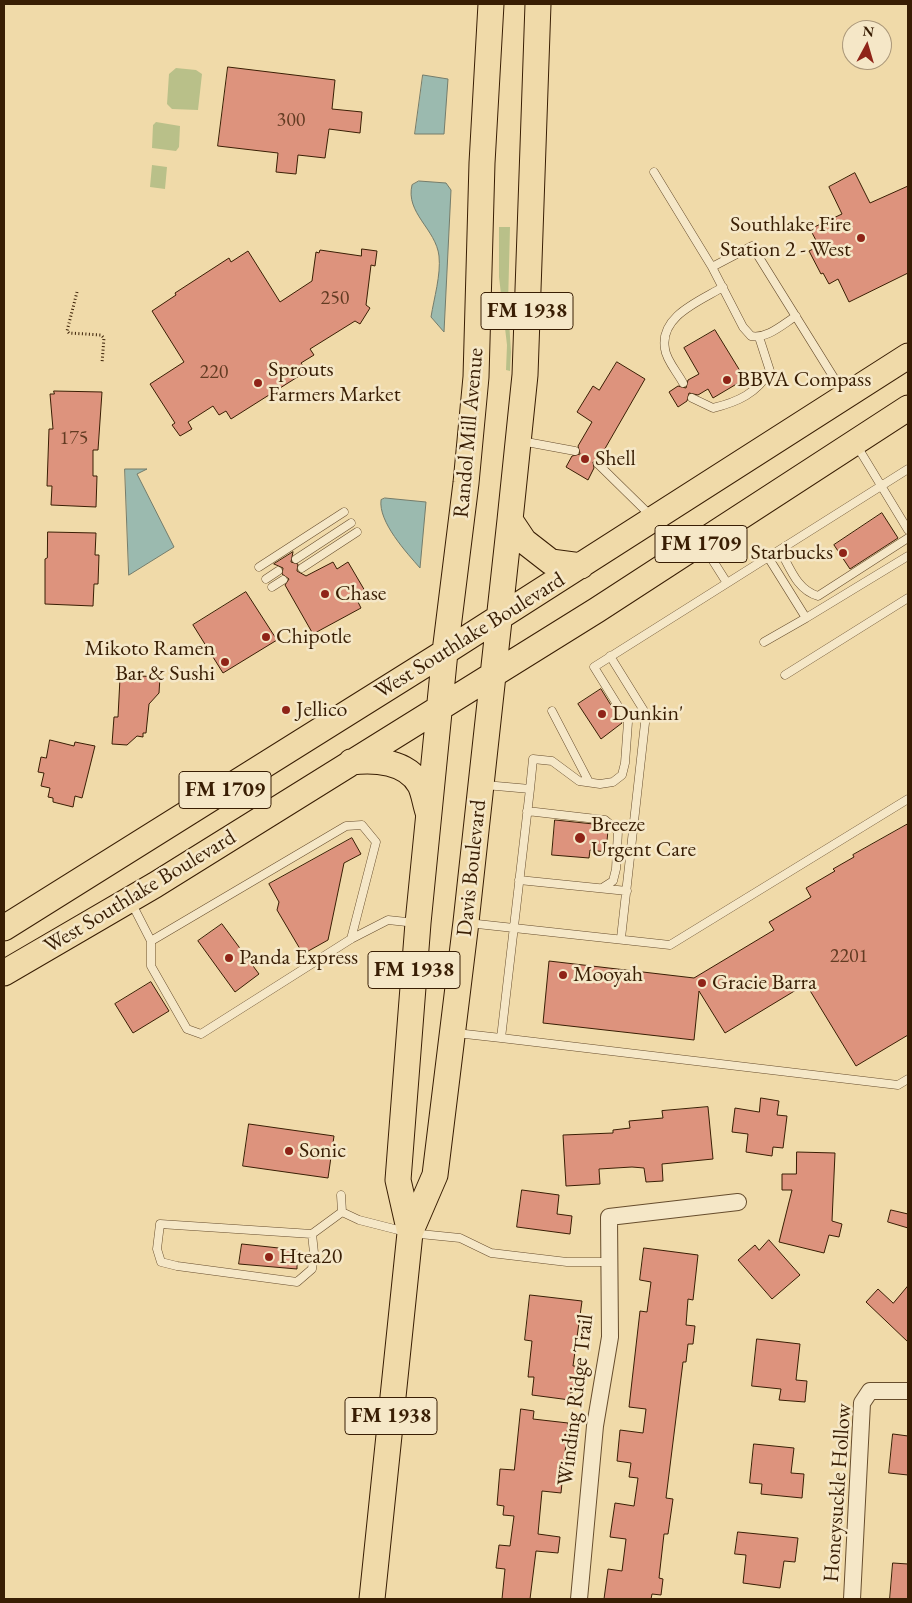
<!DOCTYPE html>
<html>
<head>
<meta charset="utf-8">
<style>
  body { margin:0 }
  #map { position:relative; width:912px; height:1603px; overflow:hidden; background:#f0daa9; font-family:"EB Garamond",serif }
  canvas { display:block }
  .frame { position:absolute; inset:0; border:5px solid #391e04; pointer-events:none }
  .north { position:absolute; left:842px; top:20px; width:50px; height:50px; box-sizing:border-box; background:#f5e7c7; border:1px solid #aa9779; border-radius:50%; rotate:6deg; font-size:14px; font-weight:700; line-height:20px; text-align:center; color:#391e04 }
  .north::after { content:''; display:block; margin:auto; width:18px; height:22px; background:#8f2418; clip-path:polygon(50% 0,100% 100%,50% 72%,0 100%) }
</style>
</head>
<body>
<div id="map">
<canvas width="912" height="1603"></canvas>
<div class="frame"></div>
<div class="north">N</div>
</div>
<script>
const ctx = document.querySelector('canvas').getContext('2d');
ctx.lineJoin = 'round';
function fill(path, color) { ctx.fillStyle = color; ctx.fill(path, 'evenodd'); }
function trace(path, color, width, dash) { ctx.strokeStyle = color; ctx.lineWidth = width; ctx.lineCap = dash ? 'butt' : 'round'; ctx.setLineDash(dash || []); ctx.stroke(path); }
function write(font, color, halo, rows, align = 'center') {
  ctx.font = font + ' "EB Garamond",serif'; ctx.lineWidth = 5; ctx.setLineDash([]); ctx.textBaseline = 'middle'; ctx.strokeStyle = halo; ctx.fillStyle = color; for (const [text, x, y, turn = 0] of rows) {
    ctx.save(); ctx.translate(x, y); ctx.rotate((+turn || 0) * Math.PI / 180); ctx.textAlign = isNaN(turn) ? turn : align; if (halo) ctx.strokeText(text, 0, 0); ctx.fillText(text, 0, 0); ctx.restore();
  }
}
const green = new Path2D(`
  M176,68l20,2 6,4 -4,36 -26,-1 -5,-5 2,-30z
  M156,122l24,4 -1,21 -3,4 -24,-3 1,-23z
  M152,165l15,2 -2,22 -15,-2z
  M499,227h11l-2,78 3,47 -1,19 -4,-1 1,-25 -8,-68z`);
const water = new Path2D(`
  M423,75l25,4 -4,55h-29z
  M419,181l27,2 5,7 -7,142 -13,-15c3,-19 10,-42 8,-61 -3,-27 -34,-43 -27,-71z
  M125,469h22l-10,5 37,73 -45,28z
  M385,498l41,4 -6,66c-13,-15 -42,-46 -39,-68z`);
const building = new Path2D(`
  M228,67l107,13 -3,29 30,3 -2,21 -31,-4 -4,29 -27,-3 -2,19 -20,-2 2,-19 -60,-7z
  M855,173l15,30 38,-17v87l-59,29 -11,-23 -9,5 -6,-11 -2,1 -12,-23 10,-5 -9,-17 32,-15 -13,-27z
  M362,249l15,2 -2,15 -4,-1 -5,40 4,3 -10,16 -5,-3 -45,28 4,6 -13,8 6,8 -76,48 -5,-8 -7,4 -6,-9 -25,16 4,7 -12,7 -8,-11 3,-2 -25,-39 34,-22 -32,-51 24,-16 -1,-2 54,-35 2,4 17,-11 32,51 32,-21 4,-29 3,1 1,-3 41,6z
  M715,330l30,49 -32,19 -5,-9 -10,6 -9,-2 -2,8 -9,6 -9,-15 9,-6 8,2 2,-8 11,-6 -15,-26z
  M617,362l28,17 -46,80 -6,3 1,6 -6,12 -22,-13 6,-11 8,-2 -2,-8 14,-24 -15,-10 16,-26 6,4z
  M54,391l48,1 -4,58h-5v26h4l-1,31 -45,-2 1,-19h-5l2,-57h4l-3,-35h4z
  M882,513l16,25 -48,31 -16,-24z
  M48,532l48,1 -1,22h4l-1,29h-4l-1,22 -48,-2v-45l2,-1z
  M293,552l-2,10 7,2 -1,7 9,5 27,-14 4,7 11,-7 17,29 -10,5 6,12 -48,26 -28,-49 4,-6 -7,-5 1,-6 -9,-4z
  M246,592l31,48 -54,33 -30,-48z
  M140,676l20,1 -1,16 -10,11 -3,29h-3v4l-6,-1 -10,9 -15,-1 2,-27h4l2,-39 19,1z
  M601,689l21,34 -21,16 -23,-35z
  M50,740l24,6 1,-4 20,4 -13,52 -7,-2 -2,11 -20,-5v-4l-5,-1 2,-9 -9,-2 3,-13 -6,-1 3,-15 5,1z
  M555,820l48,5 5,5 -2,22 -16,-2 -1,8 -37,-3z
  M908,824v211l-52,31 -50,-82 -81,49 -26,-42 -5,49 -151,-17 6,-62 145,17 80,-48 -5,-8 42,-25 -5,-9 29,-17 -2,-2 21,-12 -1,-2z
  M352,838l9,16 -17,9 -16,77 -25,14 -26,-44 2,-8 -10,-18z
  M222,924l37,50 -24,18 -37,-51z
  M151,982l18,29 -36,22 -18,-29z
  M761,1098l18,3 -2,14 10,1 -4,32 -10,-1 -1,9 -26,-4 2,-18 -16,-2 3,-24 24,4z
  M708,1107l5,52 -51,5 1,17 -17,1 -2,-14 -12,-1 -33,2 1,15 -34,2 -3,-51 50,-2v-3l17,-2 -1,-7 34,-3 -1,-7z
  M249,1124l85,12 -6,42 -85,-12z
  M797,1152l38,1 -3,68 10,3 -3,13 -10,-2 -5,18 -45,-11 13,-52h-10v-16h14z
  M522,1190l37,5 -2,19 15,2 -2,18 -53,-7z
  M891,1210l17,4v14l-20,-6z
  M769,1240l31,35 -28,24 -34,-39 17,-15 4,5z
  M242,1244l55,6v19l-58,-5z
  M644,1248l54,7 -5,45 -5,-1 -2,26 9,1 -2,18h-5l-2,18h-3l-17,136 7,1 -5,35h-4l-5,44 4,1 -2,16 -9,-1 -1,5h-47l4,-30 14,2 4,-32 -16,-2 5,-34 19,3 4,-28 -9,-1 2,-14 -14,-2 3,-31 23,3 3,-24 -17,-2 11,-96 7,1 4,-30 -11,-2z
  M908,1286v56l-42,-40 12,-13 15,14z
  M530,1295l52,6 -9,65h6l-3,26h-5l-1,8 -38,-5 2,-18h-6l4,-36 -7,-1z
  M757,1339l43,5 -4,36 11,1 -2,21 -26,-2 2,-11 -29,-3z
  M521,1409l13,2 -1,8 35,4 -7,70 -19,-2 -4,43 22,3 -2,16 -22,-2 -6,48h-28l3,-30 -9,-1 3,-23 11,1 4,-30 -11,-1 1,-9 -7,-1 3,-36 14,1z
  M893,1434l15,2v39l-19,-2z
  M754,1444l40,4 -3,25 13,1 -2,24 -41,-4 1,-10 -12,-1z
  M738,1532l60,6 -3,24 -11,-1 -4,27 -37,-5 3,-28 -11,-1z
  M893,1563l15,1v35h-18z`);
const path = new Path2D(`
  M77,292l-10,39 2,2 32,2 3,3 -2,25`);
const lane = new Path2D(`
  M654,172l58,95 40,-21 92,148
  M712,267l31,60 8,9c16,3 31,-11 45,-20
  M683,383c-5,-10 -17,-23 -18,-34 -6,-33 35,-48 58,-62
  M692,398l21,10c25,-6 44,-15 57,-37l-11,-34
  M521,441l54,10
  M857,446l51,84
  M598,464l54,53
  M703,545l24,38
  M780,550c10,18 17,40 38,46l90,-58
  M768,557l38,61 102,-62
  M296,559l55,-36
  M259,567l85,-55
  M302,568l55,-36
  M266,579l12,-8
  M272,587l11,-7
  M764,642l42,-24
  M610,656l36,58 -25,224
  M785,675l123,-77
  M552,711l37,71
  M485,785l45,4 3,-30 19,2 27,20 21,3 13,-2 9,-7 3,-12 3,-41 -34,-55 314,-198
  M530,789l-29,249 397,47 10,-6
  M527,811l78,9 13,11 -2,38 -3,12 -11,7
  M519,880l108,11
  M131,902l20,39v25l36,63 14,5 150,-95 37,-19 28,3
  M468,923l202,22 238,-146
  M151,941l195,-115 16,-1 14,17 -25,97
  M456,1033l45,5
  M341,1195l1,17 17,8 51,13 50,5 31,15 76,9h41
  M312,1234l2,19 -2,16 -15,13 -120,-16 -16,-4 -4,-13 3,-25 152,10 30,-22`);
const street = new Path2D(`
  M579,1599l16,-173 15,-89 -1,-120 129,-15
  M852,1599l10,-196 8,-12h38`);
const primary = new Path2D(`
  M510,520l14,21 27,21 30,4
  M351,762c23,-3 56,-1 69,23 4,8 5,18 8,27
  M4,928l441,-276 463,-296
  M4,973l151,-88 442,-275 311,-202
  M410,1233l-12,-53 20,-257 27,-271 21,-169 10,-106 6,-214 9,-159
  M372,1599l38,-366 25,-58 31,-253 44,-402 15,-145 13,-371`);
const markers = [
  [861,238,5,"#8f2418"],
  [727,380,5,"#8f2418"],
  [258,383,5,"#8f2418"],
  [585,459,5,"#8f2418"],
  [843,553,5,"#8f2418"],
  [325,594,5,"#8f2418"],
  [266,637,5,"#8f2418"],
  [225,662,5,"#8f2418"],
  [286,710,5,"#8f2418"],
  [602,714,5,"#8f2418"],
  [580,838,6,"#8f2418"],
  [229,958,5,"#8f2418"],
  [563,975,5,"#8f2418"],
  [702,983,5,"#8f2418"],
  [289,1151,5,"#8f2418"],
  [269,1257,5,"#8f2418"]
];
const numberNames = [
  ["300",291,121],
  ["250",335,299],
  ["220",214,373],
  ["175",74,439],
  ["2201",849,957]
];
const shields = [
  [527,311,92],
  [701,544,92],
  [225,790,92],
  [414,970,92],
  [391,1416,92]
];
const shieldNames = [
  ["FM 1938",527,311],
  ["FM 1709",701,544],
  ["FM 1709",225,790],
  ["FM 1938",414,970],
  ["FM 1938",391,1416]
];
const poiNames = [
  ["Southlake Fire",851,225,"right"],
  ["Station 2 - West",851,250,"right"],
  ["Sprouts",268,370],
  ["Farmers Market",268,395],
  ["BBVA Compass",737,380],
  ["Shell",595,459],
  ["Starbucks",833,553,"right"],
  ["Chase",335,594],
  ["Chipotle",276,637],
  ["Mikoto Ramen",215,649,"right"],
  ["Bar & Sushi",215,674,"right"],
  ["Jellico",296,710],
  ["Dunkin'",612,714],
  ["Breeze",591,825],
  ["Urgent Care",591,850],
  ["Panda Express",239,958],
  ["Mooyah",573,975],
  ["Gracie Barra",712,983],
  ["Sonic",299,1151],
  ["Htea20",279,1257]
];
const streetNames = [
  ["Randol Mill Avenue",469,433,-85],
  ["West Southlake Boulevard",470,636,-32],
  ["Davis Boulevard",472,868,-84],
  ["West Southlake Boulevard",140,892,-31],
  ["Winding Ridge Trail",576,1400,-83],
  ["Honeysuckle Hollow",838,1493,-86]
];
fill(green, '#b9c089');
fill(water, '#9bbaaf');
trace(water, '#747c6b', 1);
fill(building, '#dd937d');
trace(building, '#391e04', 1);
trace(lane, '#674d2d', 9);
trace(street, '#674d2d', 18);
trace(primary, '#391e04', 27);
trace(path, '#391e04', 3, [1, 2.5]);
trace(lane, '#f5e7c7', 8);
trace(street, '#f5e7c7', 16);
trace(primary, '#f0daa9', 25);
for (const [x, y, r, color] of markers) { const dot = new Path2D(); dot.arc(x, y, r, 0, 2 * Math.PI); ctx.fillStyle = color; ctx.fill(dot); trace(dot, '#f5e7c7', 2); }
write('20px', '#623b22', null, numberNames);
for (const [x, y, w] of shields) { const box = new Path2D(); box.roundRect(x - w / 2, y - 18.5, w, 37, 4); ctx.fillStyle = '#f5e7c7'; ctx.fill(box); trace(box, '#391e04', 1); }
write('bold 21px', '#391e04', null, shieldNames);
write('22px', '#391e04', '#f5e7c7', poiNames, 'left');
write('22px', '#391e04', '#f5e7c7', streetNames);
</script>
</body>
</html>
